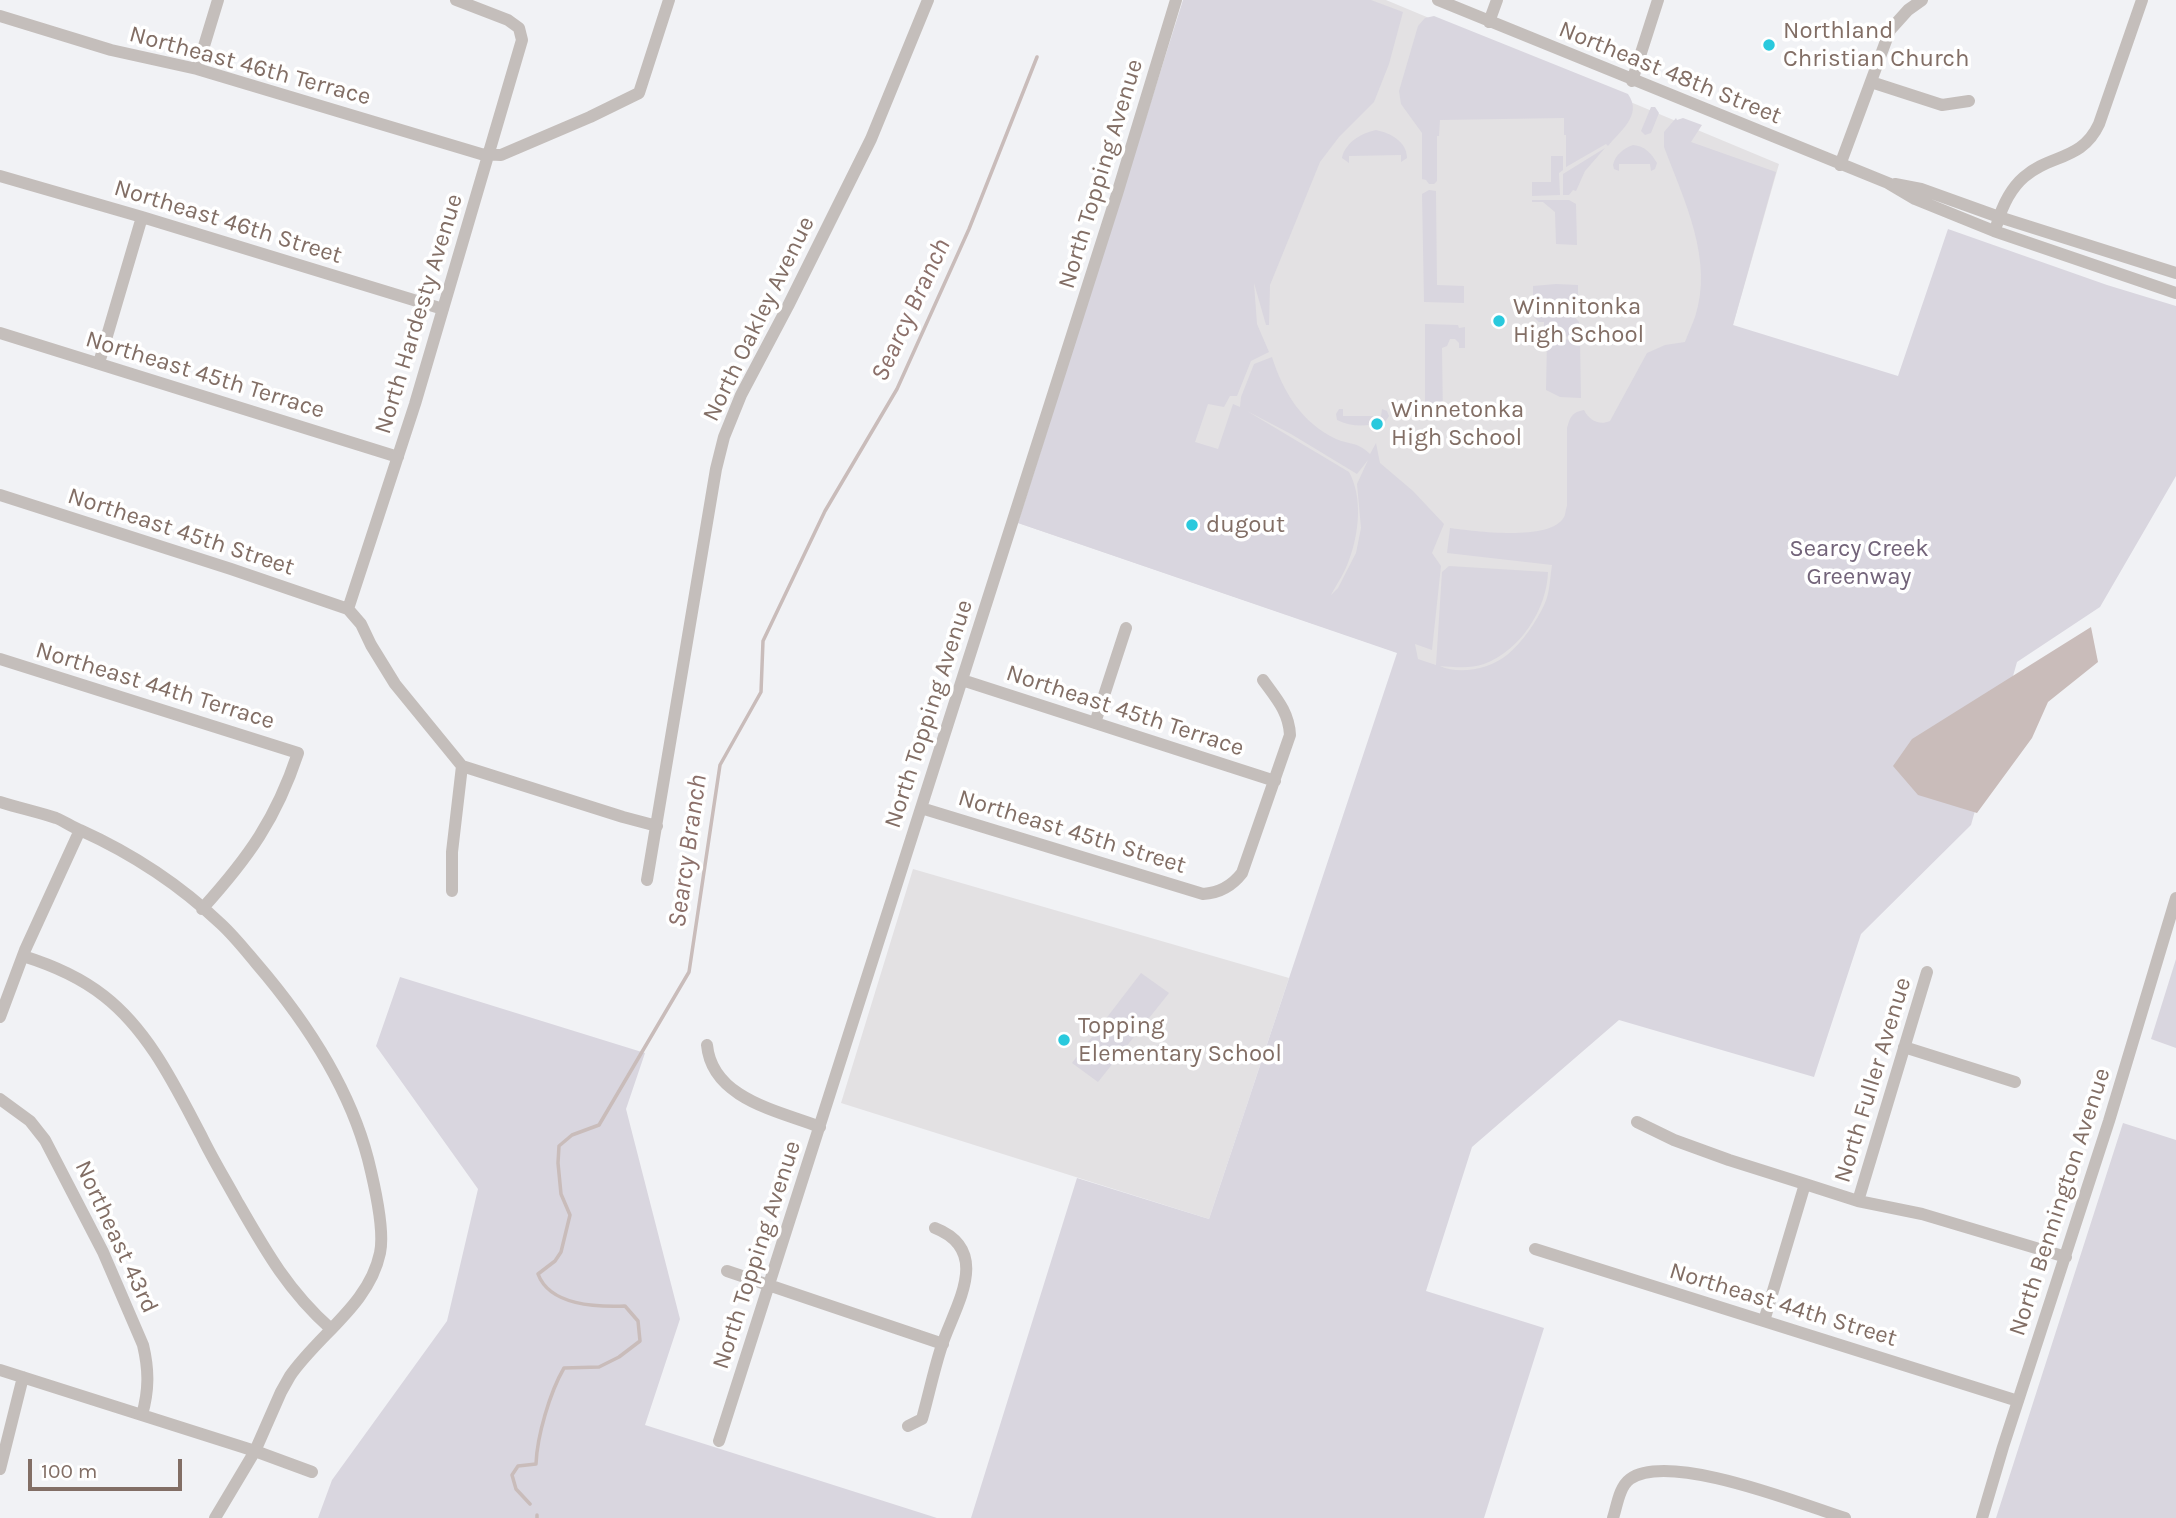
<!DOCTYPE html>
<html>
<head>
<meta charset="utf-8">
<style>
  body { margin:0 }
  #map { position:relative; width:2176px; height:1518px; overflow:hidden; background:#f1f2f5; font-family:Karla,sans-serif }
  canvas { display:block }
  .scale { position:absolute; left:28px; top:1459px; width:154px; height:32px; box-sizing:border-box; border:4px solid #826e65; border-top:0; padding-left:9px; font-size:21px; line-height:24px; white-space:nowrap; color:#826e65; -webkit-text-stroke:5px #fff; paint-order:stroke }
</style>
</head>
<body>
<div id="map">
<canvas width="2176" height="1518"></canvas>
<div class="scale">100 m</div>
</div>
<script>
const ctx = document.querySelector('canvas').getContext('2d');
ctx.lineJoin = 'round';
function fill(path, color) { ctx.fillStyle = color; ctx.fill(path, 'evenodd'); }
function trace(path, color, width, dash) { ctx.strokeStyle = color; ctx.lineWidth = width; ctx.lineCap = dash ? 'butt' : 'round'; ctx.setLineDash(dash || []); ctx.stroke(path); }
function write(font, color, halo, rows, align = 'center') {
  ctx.font = font + ' Karla,sans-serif'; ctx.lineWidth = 7; ctx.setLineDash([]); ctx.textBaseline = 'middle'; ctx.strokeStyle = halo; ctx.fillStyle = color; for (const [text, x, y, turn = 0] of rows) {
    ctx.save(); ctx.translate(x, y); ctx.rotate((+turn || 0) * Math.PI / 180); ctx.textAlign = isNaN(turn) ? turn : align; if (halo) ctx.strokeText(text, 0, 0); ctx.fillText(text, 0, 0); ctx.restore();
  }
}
const built = new Path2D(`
  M1188,0h198l393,164 -161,564 -600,-205z
  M913,869l376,109 -80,241 -368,-116z`);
const green = new Path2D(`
  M1183,0h188l32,12 -14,52 -15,38 -35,35 -19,25 -50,123 -1,40h-3l-12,-42 3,41 12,28 -18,9 -14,35h-7l-6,11 -16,-3 -13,38 23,7 15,-45 7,3 1,-10 13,-33 18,-7c11,35 30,66 64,82 15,6 22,3 34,15l6,-11 4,20 33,28 31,33 -12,29 9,13 -9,84 -17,-6 3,15 18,6 6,-93 7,-6 99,6c-1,37 -28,79 -64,92 -14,5 -30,3 -44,2 19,9 50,3 67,-11 15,-12 30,-34 38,-52 5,-11 5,-26 7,-38l-105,-12 3,-25c23,3 101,14 114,-11 1,-1 2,-9 3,-11v-78c3,-11 5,-16 17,-18 5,10 15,16 26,11l37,-68 18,-8 20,-3c3,-8 7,-17 10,-25 19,-57 -11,-117 -31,-170v-15l12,-14 1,2 6,-2 19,7 -11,17 85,30 -43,153 165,51 50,-147 159,56 69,21v170l-76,131 -83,55 -46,163 -110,109 -47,143 -195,-57 -147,127 -46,144 118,37 -60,190h-513l106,-340 132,41 188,-566 -379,-130zM1247,411l44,23 66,40 11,-14 -11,24 4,44 -5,25 -18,35 -7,7c6,-11 14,-23 18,-35 10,-26 14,-63 0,-88z
  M1434,16l194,78c15,21 -8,37 -20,52l-2,-2 -40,23v-32h-2v-17l-124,2 -1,16h-2v45l-3,3h-5l-3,-4 -4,-1v-46l-21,-29 -2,-13 19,-65 7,-8z
  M1651,107h4l4,6 -8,20 -6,2 -4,-4z
  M1376,130c15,3 31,12 31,28l-6,4v-7l-52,1v7l-7,-5c3,-15 19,-25 34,-28z
  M1633,145c12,1 18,8 24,18l-2,6 -4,2 -1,-7h-31v7l-5,-2 -1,-4c2,-10 11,-17 20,-20z
  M1605,148l-20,23 -9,20 -3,-1 -4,5h-6v-21z
  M1551,156h12v14l-4,3 1,22 -28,1v-14h19z
  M1429,190l7,1 1,94 27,1v17l-40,-1 -2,-108z
  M1532,200h37l7,4 1,41 -21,-1 -1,-32 -12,-10h-11z
  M1556,284l22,1v14l-6,9 -39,1v-23z
  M1572,314l7,8v14l-25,1 -10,-10v-5h-5l-6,-6z
  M1425,324l33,1 1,3 6,-1v21h-6v-5l-4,-4h-5l-3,7 -5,2 1,72h-14l-4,-4z
  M1580,339l1,59 -21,-1 -14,-7 1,-50z
  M1339,409h4v7h38l1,-7 5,2 2,5 -4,6c-17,4 -32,6 -48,-2l-1,-6z
  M2176,959v89l-25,-9z
  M1141,973l28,20 -71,89 -26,-19z
  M400,977l245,76 -19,56 54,210 -35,106 292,93h-619l14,-38 115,-159 31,-132 -102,-143z
  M2123,1123l53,17v378h-180z`);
const water = new Path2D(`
  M2091,627l7,35 -50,40 -16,36 -55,75 -59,-18 -25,-29 19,-27z`);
const stream = new Path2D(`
  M530,1504l-14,-15 -4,-14 6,-9 18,-2c1,-28 14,-72 28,-96l35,-1 20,-10 21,-16 -2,-20 -13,-15c-28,1 -75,0 -87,-32l17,-13 6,-9 9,-37 -9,-21 -3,-31 1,-17 13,-11 27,-10 90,-153 31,-207 41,-73 2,-51 62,-130 72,-122 72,-160 68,-172
  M537,1515v3`);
const minor = new Path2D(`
  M1438,0l450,183 27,16 79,32 182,62
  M0,16l111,34 86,19 284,85 20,1 89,-38 49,-24 30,-93
  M1489,22l8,-22
  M197,69l21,-69
  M1632,81l26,-81
  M1871,82l71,23 27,-4
  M1840,165l50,-135 18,-20 14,-10
  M0,176l142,41 301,92
  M1895,184l26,5 78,28 177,56
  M1997,224c5,-17 13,-35 27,-47 26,-23 58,-16 75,-53l43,-124
  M0,333l398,124
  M99,363l43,-146
  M0,495l231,74 117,40 13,15 10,21 24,39 67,82 -10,86v39
  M348,609l67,-205 107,-364 -3,-12 -11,-8 -52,-20
  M0,659l298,94c-22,66 -49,104 -96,156
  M962,680l313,101
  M1095,723l31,-95
  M462,766l161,51 34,9
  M0,802c19,6 38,10 56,16 8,3 16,9 24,12 51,23 100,55 141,94 13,12 24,26 35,39 49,57 93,123 112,196 6,24 17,71 12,94 -11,52 -61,81 -90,123l-9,16 -26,59 -40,67
  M921,808l282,86c17,-1 29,-8 39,-21l48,-138c-1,-23 -14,-37 -27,-55
  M647,880l69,-411 8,-32 17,-42 47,-89 83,-167 57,-139
  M23,956c29,9 57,21 81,40 45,35 71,90 97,139 11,23 24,44 36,66 28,49 51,90 94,128
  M0,1017l25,-67 55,-120
  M707,1045c5,54 72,66 113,82
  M1904,1047l111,35
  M0,1099l30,22 15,19 58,112 40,93c6,25 6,45 -1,70
  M1637,1122l37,18 55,20 76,24 53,17 64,13 144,43
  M1858,1201l69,-229
  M1535,1249l483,152
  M727,1271l216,73
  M1764,1321l41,-137
  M0,1370l255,81 57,21
  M908,1426l14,-7c7,-25 12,-50 20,-74 13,-39 51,-94 -7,-117
  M719,1441l398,-1247 59,-194
  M0,1469l23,-92
  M1613,1518c4,-12 6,-31 17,-39 39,-28 171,25 215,39
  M1982,1518l21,-71 106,-326 67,-223`);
const markers = [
  [1769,45,7,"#29c9dd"],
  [1499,321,7,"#29c9dd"],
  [1377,424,7,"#29c9dd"],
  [1192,525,7,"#29c9dd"],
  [1064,1040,7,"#29c9dd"]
];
const poiNames = [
  ["Northland",1783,31],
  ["Christian Church",1783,59],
  ["Winnitonka",1513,307],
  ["High School",1513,335],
  ["Winnetonka",1391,410],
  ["High School",1391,438],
  ["dugout",1206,525],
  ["Topping",1078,1026],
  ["Elementary School",1078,1054]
];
const streetNames = [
  ["Northeast 46th Terrace",250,66,15],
  ["Northeast 48th Street",1670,73,22],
  ["North Topping Avenue",1101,174,-73],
  ["Northeast 46th Street",228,222,17],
  ["North Hardesty Avenue",419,314,-73],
  ["North Oakley Avenue",759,319,-64],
  ["Northeast 45th Terrace",205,375,17],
  ["Northeast 45th Street",181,532,18],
  ["Northeast 44th Terrace",155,686,17],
  ["Northeast 45th Terrace",1125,711,18],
  ["North Topping Avenue",929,714,-72],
  ["Northeast 45th Street",1072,832,17],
  ["North Fuller Avenue",1873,1080,-73],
  ["North Bennington Avenue",2060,1202,-72],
  ["Northeast 43rd",116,1237,65],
  ["North Topping Avenue",757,1255,-72],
  ["Northeast 44th Street",1783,1305,17]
];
const parkNames = [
  ["Searcy Creek",1859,549],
  ["Greenway",1859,577]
];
const waterNames = [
  ["Searcy Branch",911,310,-65],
  ["Searcy Branch",688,851,-82]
];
fill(built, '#e3e1e3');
fill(green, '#d9d6df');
fill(water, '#c9bcba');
trace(stream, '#c9bcba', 3.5);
trace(minor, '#c4bebb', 12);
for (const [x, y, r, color] of markers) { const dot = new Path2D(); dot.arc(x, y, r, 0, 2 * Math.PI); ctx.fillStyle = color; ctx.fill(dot); trace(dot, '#fff', 2.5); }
write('24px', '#826e65', '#fff', poiNames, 'left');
write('24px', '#826e65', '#fff', streetNames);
write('24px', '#726379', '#fff', parkNames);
write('italic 26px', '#8c706a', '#fff', waterNames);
</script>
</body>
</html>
